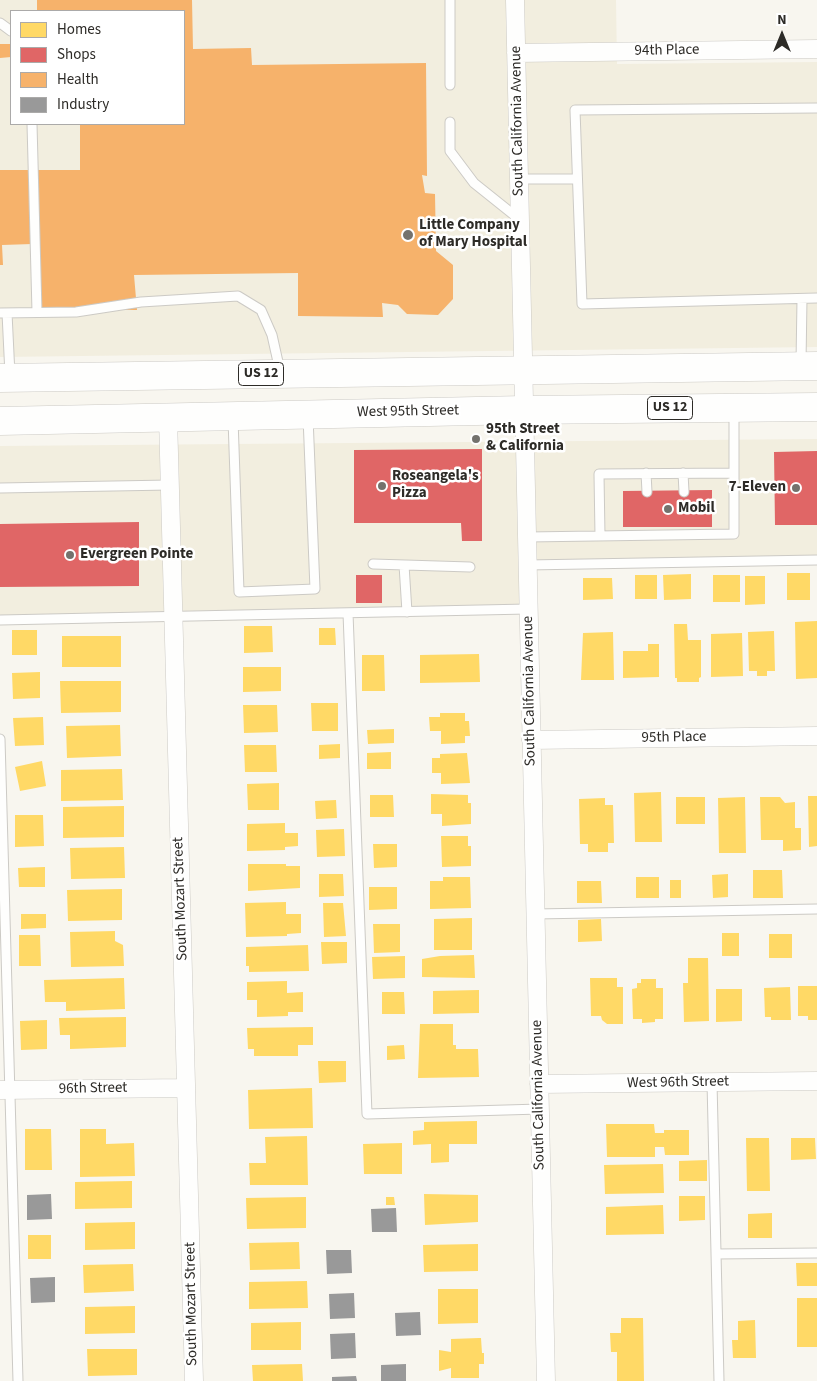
<!DOCTYPE html>
<html>
<head>
<meta charset="utf-8">
<style>
  body { margin:0 }
  #map { position:relative; width:817px; height:1381px; overflow:hidden; background:#f8f6ef; font-family:"Source Sans 3",sans-serif }
  canvas { display:block }
  .legend { position:absolute; left:10px; top:10px; width:175px; height:115px; box-sizing:border-box; background:#fff; border:1px solid #abaaa9; margin:0; padding:6px 9px; list-style:none; font-size:15px; color:#2d2b27 }
  .legend li { display:flex; align-items:center; gap:10px; height:25px }
  .legend b { width:25px; border:1px solid #abaaa9 }
  .north { position:absolute; left:757px; top:10px; width:50px; height:50px; -webkit-text-stroke:4px #fff; paint-order:stroke; rotate:0deg; font-size:14px; font-weight:700; line-height:20px; text-align:center; color:#2d2b27 }
  .north::after { content:''; display:block; margin:auto; width:18px; height:22px; background:#2d2b27; clip-path:polygon(50% 0,100% 100%,50% 72%,0 100%) }
</style>
</head>
<body>
<div id="map">
<canvas width="817" height="1381"></canvas>
<ul class="legend">
<li><b style="height:14px;background:#ffd966"></b>Homes</li>
<li><b style="height:14px;background:#e06666"></b>Shops</li>
<li><b style="height:14px;background:#f6b26b"></b>Health</li>
<li><b style="height:14px;background:#999"></b>Industry</li>
</ul>
<div class="north">N</div>
</div>
<script>
const ctx = document.querySelector('canvas').getContext('2d');
ctx.lineJoin = 'round';
function fill(path, color) { ctx.fillStyle = color; ctx.fill(path, 'evenodd'); }
function trace(path, color, width, dash) { ctx.strokeStyle = color; ctx.lineWidth = width; ctx.lineCap = dash ? 'butt' : 'round'; ctx.setLineDash(dash || []); ctx.stroke(path); }
function write(font, color, halo, rows, align = 'center') {
  ctx.font = font + ' "Source Sans 3",sans-serif'; ctx.lineWidth = 5; ctx.setLineDash([]); ctx.textBaseline = 'middle'; ctx.strokeStyle = halo; ctx.fillStyle = color; for (const [text, x, y, turn = 0] of rows) {
    ctx.save(); ctx.translate(x, y); ctx.rotate((+turn || 0) * Math.PI / 180); ctx.textAlign = isNaN(turn) ? turn : align; if (halo) ctx.strokeText(text, 0, 0); ctx.fillText(text, 0, 0); ctx.restore();
  }
}
const built = new Path2D(`
  M0,0h616l1,64 200,-2v285l-817,10zM11,11h173v113h-173z
  M817,439v125l-283,5 -1,44 -533,11v-178z`);
const homes = new Path2D(`
  M787,573h23v27h-23z
  M691,574v25l-27,1 -1,-25z
  M635,575h22v24h-22z
  M713,575h27v27h-27z
  M745,576h20v28l-20,1z
  M583,578h29l1,21 -30,1z
  M817,621v57l-21,1 -1,-57z
  M674,624h13l1,16h13v37l-2,1v4h-22v-4h-2z
  M244,626h28l1,26 -29,1z
  M319,628h16l1,17h-17z
  M12,630h25v25h-25z
  M774,631l1,40h-8v5h-10v-5h-8l-1,-39z
  M613,632l1,48h-33l2,-47z
  M742,633l1,43 -32,1v-43z
  M62,636h59v31h-59z
  M648,644h11v33l-36,1v-27h25z
  M479,654l1,28 -60,1v-28z
  M362,655h22l1,36h-23z
  M243,667h38v24l-38,1z
  M40,672v26l-27,1 -1,-26z
  M60,681h61v31l-60,1z
  M311,703h27v28h-26z
  M243,705h34l1,27 -34,1z
  M440,713h25v8h4l1,15h-5v7l-24,1v-13h-11l-1,-14h11z
  M43,717l1,28 -29,1 -2,-28z
  M120,725l1,31 -54,2 -1,-32z
  M394,729v14l-26,1 -1,-14z
  M340,744v14l-21,1v-14z
  M244,745h32l1,27h-32z
  M391,752v17h-24v-16z
  M467,753l3,30 -29,1v-11h-9v-15h8v-4z
  M42,761l4,25 -26,5 -5,-24z
  M122,769l1,31 -62,1v-31z
  M279,783v27h-31l-1,-26z
  M661,792l1,50h-27l-1,-49z
  M431,794l37,1v8h3v21l-29,2v-12h-11z
  M370,795h23l1,22h-24z
  M808,796h9v50l-8,1z
  M676,797h29v27h-29z
  M745,797l1,56h-27l-1,-55z
  M760,797h20l5,6 10,-1v26h6v22l-18,1v-11h-22z
  M605,798v7h8l1,38h-6v9h-20v-8h-8l-1,-45z
  M336,800l1,18 -21,1 -1,-18z
  M124,806v31l-61,1v-31z
  M15,815h28l1,31 -29,1z
  M285,823v10h13v13l-13,1v3l-38,1v-27z
  M344,829l1,27 -28,1 -1,-27z
  M441,836h27v10h3v20l-29,1z
  M373,844h24v23l-23,1z
  M124,847l1,31 -54,1 -1,-31z
  M248,864h38v2h14v22l-52,3z
  M45,867v20h-26l-1,-19z
  M753,870h29l1,28h-30z
  M319,874h24l1,22 -25,1z
  M728,874v23l-15,1 -1,-23z
  M443,877h27l1,31 -41,1v-28h13z
  M636,877h23v21h-23z
  M670,880h11v18h-11z
  M577,881h24l1,22h-25z
  M369,887h28v22l-28,1z
  M122,889v31l-54,1 -1,-31z
  M286,902v12h15v19l-14,1v2l-41,1 -1,-34z
  M323,903h20l3,33 -22,1z
  M21,914h25v14l-25,1z
  M472,918v32h-38v-31z
  M601,919l1,22 -24,1v-22z
  M373,924h27v28l-26,1z
  M115,931v10l8,4 1,21 -53,1 -1,-35z
  M722,933h17v23h-17z
  M769,934h23v24h-23z
  M19,935h21l1,31h-22z
  M321,942h26v21l-25,1z
  M308,945l1,26 -60,1v-6h-3v-19z
  M474,955l1,23 -53,-1v-18l18,-3z
  M405,956v22l-32,1 -1,-22z
  M688,958h20l1,63 -25,1 -1,-39h5z
  M124,978l1,31 -59,2v-9h-21l-1,-22z
  M590,978h27v9h6v37h-16l-5,-4 -1,-4h-10z
  M641,979h15v9h7v31h-8v3l-13,1v-4h-9l-1,-30 5,-1v-5h4z
  M287,981v12l16,-1v20h-15v4l-31,1v-17h-10v-18z
  M798,986h19v34h-9v-4h-10z
  M790,987l1,33h-20v-3h-6l-1,-29z
  M716,989h26v32l-26,1z
  M479,990v23l-46,1v-23z
  M382,992h22l1,22h-23z
  M126,1017v30l-56,2v-14h-10l-1,-17z
  M47,1020v29l-26,1 -1,-29z
  M420,1024h33v21h3v4h22l1,28 -61,1z
  M313,1027v18h-15v11h-44v-7h-6l-1,-21z
  M404,1045l1,14 -18,1v-14z
  M318,1061h28v21l-27,1z
  M312,1088l1,40 -64,1 -1,-39z
  M477,1121v23h-28v18l-18,1v-19l-18,1v-14l11,-1v-8z
  M606,1124h48l1,9h9v-3h25v25h-24l-1,-8h-9v10h-48z
  M25,1129h26l1,41h-27z
  M80,1129h26v15l28,-1 1,33 -55,1z
  M307,1136l1,49h-58l-1,-22h17l-1,-26z
  M746,1138h23l1,53h-23z
  M791,1138h24l1,21 -25,1z
  M402,1143v31h-38l-1,-30z
  M707,1160v21h-28v-20z
  M663,1164l1,29 -59,1 -1,-29z
  M132,1181v27l-57,1v-27z
  M424,1194l54,1v27l-53,3z
  M679,1196h26v24l-26,1z
  M306,1197v31l-59,1 -1,-31z
  M386,1197h8l1,8h-9z
  M663,1205l1,29 -58,1v-28z
  M772,1213v25h-24v-24z
  M135,1222v27l-50,1v-27z
  M28,1235h23v24h-23z
  M299,1242l1,27 -50,1 -1,-27z
  M478,1244v27l-54,1 -1,-27z
  M796,1263h21v23h-20z
  M133,1264l1,27 -50,2 -1,-28z
  M307,1281l1,27 -59,1v-27z
  M438,1289h40v34l-40,1z
  M797,1298h20v49h-20z
  M135,1306v27l-50,1v-27z
  M621,1318h22l1,63h-27v-29h-6l-1,-19h11z
  M755,1320l1,38h-23l-1,-18h6v-19z
  M301,1322v28h-50v-27z
  M479,1338h2l1,15h2v11h-5v14h-28v-10l-12,3v-21l12,2v-13z
  M87,1349h50v26l-49,1z
  M302,1364l1,17h-50l-1,-16z`);
const shops = new Path2D(`
  M482,449v92h-20l-1,-18h-107v-73z
  M817,451v74h-42l-1,-73z
  M712,490v37h-89v-36z
  M139,522v64l-139,1v-63z
  M356,575h26v28h-26z`);
const health = new Path2D(`
  M37,0h155l1,49 58,-1 1,17 174,-2 1,113 -5,-1 3,18 10,1 1,57 17,14v34l-15,16 -31,-1 -9,-9 -16,-2 1,14 -85,-1v-43l-164,2 3,35 -104,-1 -1,-65 -30,1 1,20h-3v-95h80v-46h104v-113h-147z
  M0,44h11v13l-11,1z`);
const industry = new Path2D(`
  M51,1194l1,25 -25,1v-25z
  M396,1208l1,24h-25l-1,-23z
  M326,1250h25l1,23 -25,1z
  M55,1277v25l-24,1 -1,-25z
  M354,1293l1,25 -25,1 -1,-25z
  M420,1312l1,23 -25,1 -1,-23z
  M355,1333l1,25 -25,1 -1,-25z
  M406,1364v17h-25v-16z
  M356,1376l1,5h-25v-4z`);
const service = new Path2D(`
  M450,0v85
  M0,23l11,8
  M817,108l-242,2 7,194 235,-6
  M450,122v29l24,32 45,36
  M32,124l5,188
  M519,179h58
  M0,313l76,-1 65,-10 97,-6 23,14 11,25 8,36
  M7,313l3,62
  M801,363l1,-64
  M233,419l6,173 76,-3 -7,-172
  M646,473l1,19
  M683,473l1,19
  M0,488l170,-3
  M600,536l-1,-62 135,-1
  M527,537l207,-3v-123
  M373,564l97,3
  M404,565l3,47
  M527,565l290,-5
  M348,613l19,501 173,-5
  M0,620l528,-11
  M0,739l18,642
  M535,914l282,-5
  M712,1082l7,299
  M716,1254l101,-1`);
const minor = new Path2D(`
  M515,0l31,1381
  M516,53l301,-4
  M168,417l26,964
  M531,740l286,-4
  M539,1084l278,-3
  M0,1090l186,-2`);
const primary = new Path2D(`
  M0,378l817,-12
  M0,421l524,-11 293,-3`);
const markers = [
  [408,235,6,"#74726d"],
  [476,439,5,"#74726d"],
  [382,486,5,"#74726d"],
  [796,488,5,"#74726d"],
  [668,509,5,"#74726d"],
  [70,555,5,"#74726d"]
];
const shields = [
  [261,374,45],
  [670,408,45]
];
const shieldNames = [
  ["US 12",261,374],
  ["US 12",670,408]
];
const streetNames = [
  ["94th Place",667,51,-1],
  ["South California Avenue",518,121,-91],
  ["West 95th Street",408,412,-1],
  ["South California Avenue",530,691,-91],
  ["95th Place",674,738,-1],
  ["South Mozart Street",181,899,-92],
  ["West 96th Street",678,1083,-1],
  ["96th Street",93,1089,-1],
  ["South California Avenue",539,1095,-91],
  ["South Mozart Street",192,1304,-91]
];
const poiNames = [
  ["Little Company",419,226],
  ["of Mary Hospital",419,243],
  ["95th Street",486,430],
  ["& California",486,447],
  ["Roseangela's",392,477],
  ["Pizza",392,494],
  ["7-Eleven",786,488,"right"],
  ["Mobil",678,509],
  ["Evergreen Pointe",80,555]
];
fill(built, '#f2eedf');
fill(homes, '#ffd966');
fill(shops, '#e06666');
fill(health, '#f6b26b');
fill(industry, '#999');
trace(service, '#cccac5', 11);
trace(minor, '#cccac5', 19);
trace(primary, '#cccac5', 29);
trace(service, '#fefefd', 9);
trace(minor, '#fefefd', 18);
trace(primary, '#fefefd', 28);
for (const [x, y, r, color] of markers) { const dot = new Path2D(); dot.arc(x, y, r, 0, 2 * Math.PI); ctx.fillStyle = color; ctx.fill(dot); trace(dot, '#fff', 2); }
for (const [x, y, w] of shields) { const box = new Path2D(); box.roundRect(x - w / 2, y - 11.5, w, 23, 4); ctx.fillStyle = '#fff'; ctx.fill(box); trace(box, '#2d2b27', 1); }
write('bold 14px', '#2d2b27', null, shieldNames);
write('15px', '#2d2b27', '#fff', streetNames);
write('bold 15px', '#2d2b27', '#fff', poiNames, 'left');
</script>
</body>
</html>
